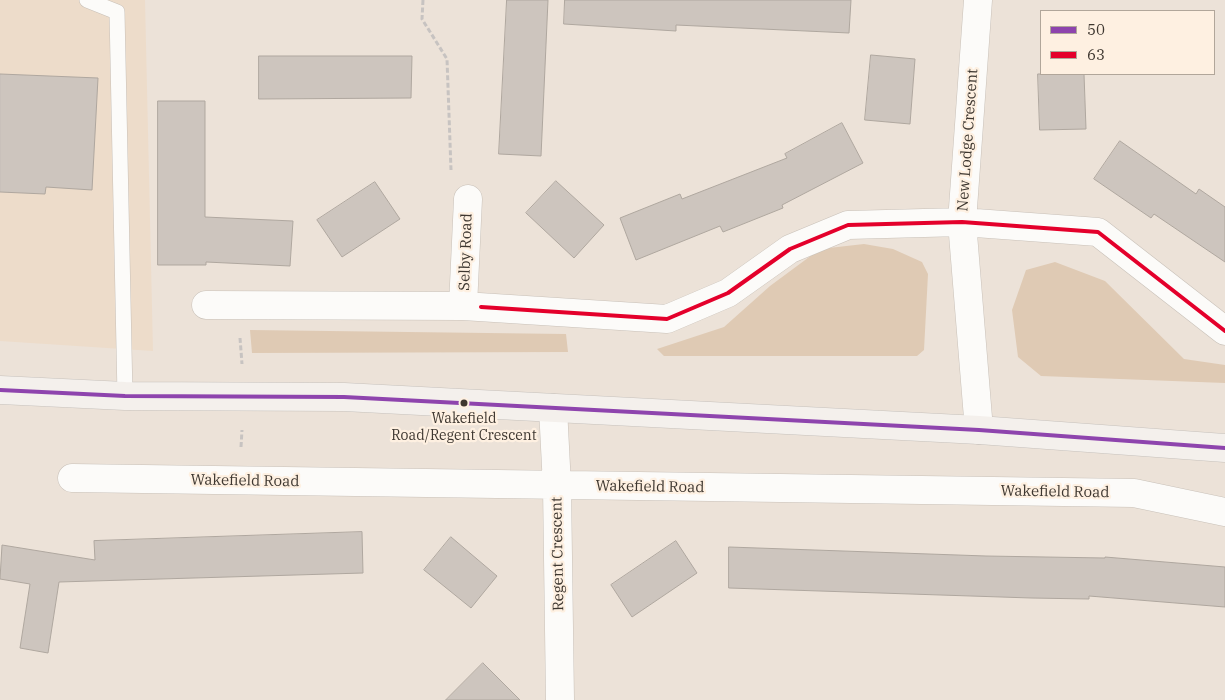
<!DOCTYPE html>
<html>
<head>
<meta charset="utf-8">
<style>
  body { margin:0 }
  #map { position:relative; width:1225px; height:700px; overflow:hidden; background:#ece2d8; font-family:"IBM Plex Serif",serif }
  canvas { display:block }
  .legend { position:absolute; left:1040px; top:10px; width:175px; height:65px; box-sizing:border-box; background:#fef0e1; border:1px solid #b1a69a; margin:0; padding:6px 9px; list-style:none; font-size:15px; color:#3e3730 }
  .legend li { display:flex; align-items:center; gap:10px; height:25px }
  .legend b { width:25px; border:1px solid #b1a69a }
</style>
</head>
<body>
<div id="map">
<canvas width="1225" height="700"></canvas>
<ul class="legend">
<li><b style="height:6px;background:#8e44ad"></b>50</li>
<li><b style="height:6px;background:#e4002b"></b>63</li>
</ul>
</div>
<script>
const ctx = document.querySelector('canvas').getContext('2d');
ctx.lineJoin = 'round';
function fill(path, color) { ctx.fillStyle = color; ctx.fill(path, 'evenodd'); }
function trace(path, color, width, dash) { ctx.strokeStyle = color; ctx.lineWidth = width; ctx.lineCap = dash ? 'butt' : 'round'; ctx.setLineDash(dash || []); ctx.stroke(path); }
function write(font, color, halo, rows, align = 'center') {
  ctx.font = font + ' "IBM Plex Serif",serif'; ctx.lineWidth = 4.5; ctx.setLineDash([]); ctx.textBaseline = 'middle'; ctx.strokeStyle = halo; ctx.fillStyle = color; for (const [text, x, y, turn = 0] of rows) {
    ctx.save(); ctx.translate(x, y); ctx.rotate((+turn || 0) * Math.PI / 180); ctx.textAlign = isNaN(turn) ? turn : align; if (halo) ctx.strokeText(text, 0, 0); ctx.fillText(text, 0, 0); ctx.restore();
  }
}
const built = new Path2D(`
  M0,0h145l8,351 -153,-10z`);
const green = new Path2D(`
  M864,244l29,5 29,13 6,12 -4,76 -7,6h-253l-7,-7 67,-22 46,-41 50,-37z
  M1055,262l50,19 79,78 41,6v18l-184,-7 -23,-19 -6,-47 14,-40z
  M250,330l316,4 2,18 -316,1z`);
const building = new Path2D(`
  M507,0h41l-7,156 -42,-2z
  M565,0h286l-2,33 -173,-8v6l-112,-7z
  M871,55l44,4 -5,65 -45,-4z
  M259,56h153l-1,42 -152,1z
  M0,74l98,4 -6,112 -46,-3 -1,7 -45,-2z
  M1038,74h46l2,55 -46,1z
  M158,101h47v116l88,4 -3,45 -84,-4v3h-48z
  M842,123l21,40 -81,42 1,3 -60,24 -3,-6 -84,34 -16,-42 60,-24 2,5 105,-41 -2,-4z
  M1120,141l76,53 3,-5 26,18v55l-71,-48 -3,4 -57,-39z
  M556,181l48,44 -30,33 -48,-45z
  M375,182l25,37 -58,38 -25,-37z
  M362,532l1,41 -304,9 -11,71 -28,-5 10,-64 -30,-5 2,-34 93,15 -1,-19z
  M451,537l46,39 -26,32 -47,-38z
  M676,541l21,32 -65,44 -21,-32z
  M729,547l257,9 119,2v-1l120,10v40l-136,-11v3l-58,-1 -302,-10z
  M483,663l37,37h-74z`);
const path = new Path2D(`
  M423,0l-1,19 25,40 4,111
  M240,338l2,26
  M241,447l1,-17`);
const service = new Path2D(`
  M87,0l30,12 8,384`);
const minor = new Path2D(`
  M978,0l-16,222 17,208
  M206,305l257,1 204,13 61,-26 62,-44 58,-24 114,-3 136,10 127,99
  M463,306l5,-107
  M553,408l4,78 3,214
  M72,478l1062,15 91,19`);
const primary = new Path2D(`
  M0,390l125,6 219,1 635,33 246,18`);
const bus1 = new Path2D(`
  M0,390l125,6 219,1 635,33 246,18`);
const bus2 = new Path2D(`
  M481,307l186,12 61,-26 62,-44 58,-24 114,-3 136,10 127,99`);
const markers = [
  [464,403,4.5,"#3e3730"]
];
const busNames = [
  ["Wakefield",464,419],
  ["Road/Regent Crescent",464,436]
];
const streetNames = [
  ["New Lodge Crescent",968,140,-86],
  ["Selby Road",466,252,-88],
  ["Wakefield Road",245,481,1],
  ["Wakefield Road",650,487,1],
  ["Wakefield Road",1055,492,1],
  ["Regent Crescent",558,554,-91]
];
fill(built, '#eddcca');
fill(green, '#dfcab4');
fill(building, '#cdc5be');
trace(building, '#afa79f', 1);
trace(service, '#c8c0b8', 16);
trace(minor, '#c8c0b8', 29);
trace(primary, '#c6c1bc', 29);
trace(path, '#c7c3c1', 3, [5, 2.5]);
trace(service, '#fcfbf9', 15);
trace(minor, '#fcfbf9', 28);
trace(primary, '#f4f0ec', 28);
trace(bus1, '#8e44ad', 4);
trace(bus2, '#e4002b', 4);
for (const [x, y, r, color] of markers) { const dot = new Path2D(); dot.arc(x, y, r, 0, 2 * Math.PI); ctx.fillStyle = color; ctx.fill(dot); trace(dot, '#fef0e1', 2); }
write('14px', '#3e3730', '#fef0e1', busNames);
write('15px', '#3e3730', '#fef0e1', streetNames);
</script>
</body>
</html>
